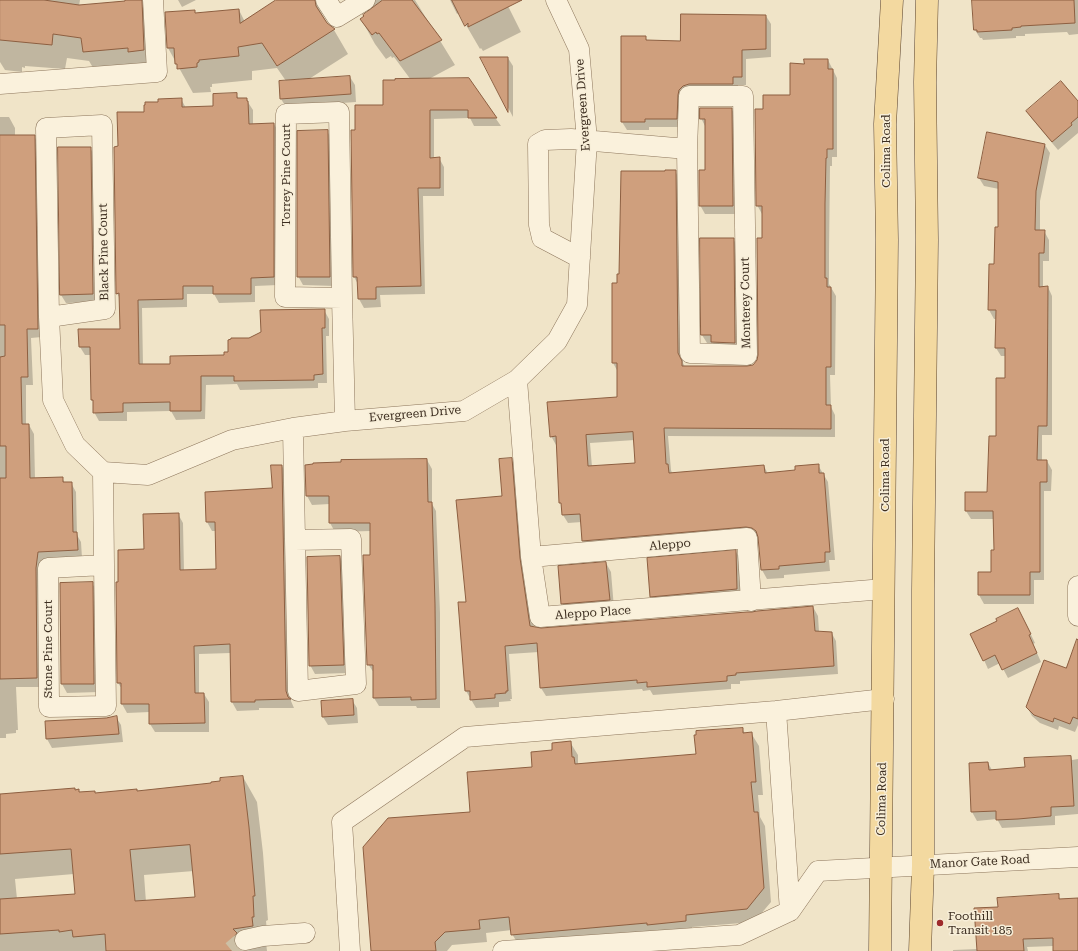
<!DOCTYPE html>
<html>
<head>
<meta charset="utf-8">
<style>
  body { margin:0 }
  canvas { display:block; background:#f0e4c8 }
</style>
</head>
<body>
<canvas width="1078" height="951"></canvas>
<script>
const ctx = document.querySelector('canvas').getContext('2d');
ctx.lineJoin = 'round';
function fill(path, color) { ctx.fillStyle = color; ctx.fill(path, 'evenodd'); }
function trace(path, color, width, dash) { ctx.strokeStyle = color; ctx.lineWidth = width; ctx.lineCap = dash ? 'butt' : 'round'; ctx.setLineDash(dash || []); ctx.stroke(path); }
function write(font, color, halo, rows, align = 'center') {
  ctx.font = font + ' "Roboto Serif",serif'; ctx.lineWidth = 3; ctx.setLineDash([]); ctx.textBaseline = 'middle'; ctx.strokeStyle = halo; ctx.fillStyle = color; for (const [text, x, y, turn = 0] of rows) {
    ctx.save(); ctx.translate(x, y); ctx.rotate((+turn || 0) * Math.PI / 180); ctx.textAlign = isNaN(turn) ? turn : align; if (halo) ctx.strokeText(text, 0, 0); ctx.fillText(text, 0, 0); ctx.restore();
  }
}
const shadow = new Path2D(`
  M0,0h80l-1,6 60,-5 13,24 4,14 -12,37h-46l-9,-15 -22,-3 -2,11 -40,-3v2l-3,-1v5l-17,-2 -5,-8z
  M178,0h18l-14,7z
  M279,0h35l15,26 5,4 14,24 -39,25 41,-2 5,8 1,17 -70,5 -5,-8 5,-18 -9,-13 -25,3v9l-40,4v3h-2l1,5 -18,1 -25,-45 -2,-35 28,-2 2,3 43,-4 6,12z
  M359,0h56l40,65 -28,15 41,-1 33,47h-27l-4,-8 -36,1v39h5l5,9v29h-21l2,98 -45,1 1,12 -17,1 -5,-9 -1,-15 -4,-7 -2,-146h4l55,-51 -17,-23 -2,1 -1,-2 -5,3 -11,-15 -14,-25 7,-7z
  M450,0h55l16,32 -38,19 -2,-3 -1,1 -21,-36 -2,1z
  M973,0h105v34l-9,1 -2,-3 -42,2v2h-9v2l-33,2 -1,-2h-2l-5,-8z
  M766,16l5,8v33l-25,2v26h-8v8h-44l-13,34h-32v3h-22l-5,-8 23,-85 3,5h33z
  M482,58h26l5,8v51z
  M828,60l9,18v79h-5v9h-2l-1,89v29l7,12 -1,79h-5l1,32 4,8v22l-167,-1 3,34 1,3 92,-7 4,8 28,-3 22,-6 10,17 7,78h-6l1,11 -46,4v3l-17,1 -5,-9 -3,-33 -7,-2 -164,14 -5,-8 -1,-19 -14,1 -5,-8v-9l-3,-4 -2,-57h-2l-5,-9 67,-38v-26l-5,-9 5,-79 2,-9 55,-104 5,9 3,183 2,4 68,-1 5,-4 2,-7 3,-116 -1,-25 -5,-9 7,-95 27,-14 14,-31zM635,440l1,24 -44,3 -2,-24z
  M236,94l3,5h7l5,8 2,3v15l21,-1 5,9 -1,152 -23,1v16l-36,1 -5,-9h-27v13l-45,1 1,57h28l54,-9 25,-17 74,-29 5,9v17h-3l1,47h-9v5l-78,2 -3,-6 -31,1 -1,34 -29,1 -5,-9 -44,1v9h-28l-5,-9v-9l-2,-3 -1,-45h-6l-5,-8 41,-17 -1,-31 -3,-6 2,-146 26,-34 36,-14 5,9 28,-1z
  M1078,102v31l-20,17 -26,-31 -5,-8z
  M731,108l5,9 2,97h-33l-5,-9 6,-34v-43l-5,-10z
  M0,117h9l6,11v8h19l5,9 3,192 -11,1 2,47h-7v40h3l5,9 1,45 27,-1 3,5h6l5,9 1,43 4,7 1,16 -40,2 -1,17 1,110h-26l2,43h-2v3l-10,1v4h-6z
  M327,131l5,9 3,146 -32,-1 -5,-9z
  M1045,145l5,8 -10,48v30h4l5,9v21h-6v26h5l4,9v139h-10v26h5l5,9 -1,21h-7v89h-10v24h-50l-5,-9v-22h13l3,-22v-32h-24l-5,-8 22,-18 18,-114v-23h-5l-5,-8 1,-29h-3l-5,-9 10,-82v-39l-15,-3 -5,-8z
  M90,148l5,8 3,146 -32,1 -5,-8z
  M733,239l5,8 2,104h-23l-4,-8h-6l-5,-8z
  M511,459l5,9 8,99 10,61 7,1 272,-22 5,9 1,16h12l5,9 2,33 -98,7v3h-9v5l-78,6 -3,-5 -7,1 -1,-2 -96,7 -5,-8 -2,-36 -30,2 3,45h-2l1,2 -12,1v5l-23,1 -10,-17 1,-88 36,-106z
  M427,460l5,9v35l4,7 4,102v95h-23l-1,-2h-37l-5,-8v-25l-6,-9 3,-133 -36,1 -5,-9v-19l-18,1 -5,-9 -1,-31z
  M282,466l5,9 4,226 3,7h-35v2l-22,1 -5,-9 -1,-49 -32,1v40h5l5,8v30h-54l-5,-8v-12l-23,1 -5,-9v-15l-4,-6 -1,-100h2l26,-33 33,-36 5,9 1,48 33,-1 -1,-39h-4l-5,-9 66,-33z
  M736,552l5,8 1,38 -86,7 -5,-9z
  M340,557l4,8 4,108 -33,1 -5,-9z
  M606,563l5,9 3,36 -47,4 -5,-9z
  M92,583l5,9 2,100 -32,1 -5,-9z
  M1023,618l12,25 -2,1 8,18 -33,16 -8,-15 -12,6 -4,-9z
  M1078,664v61l-3,7 -16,-6 -1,4 -18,-7 -8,-7 -5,-9 39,-38z
  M352,700l5,8 1,15 -30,2 -5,-8z
  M116,717l5,8 2,17 -71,6 -5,-9 -1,-17z
  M742,729l3,4h6l8,13 4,49h-5l2,22 5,9 6,76 -17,20 -62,5 1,7 -173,13 -8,-13v-4l-26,3 1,9 -35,3 -5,6h-75l99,-139 83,-61 16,-9 8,13v9l119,-9z
  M1071,757l1,3 6,-1v55l-23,2v9l-53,3 -5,-9 -20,2 -5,-9 -2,-48 18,-1 4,7 34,-2z
  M243,777l14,25 6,51 5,67 -2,1 2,21h-2l1,9h-267v-156l78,-5 2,3 14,-1 2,2 41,-2 75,-8zM194,871l2,27 -50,4 -2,-27zM74,874l2,21 -59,4 -2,-20z
  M1058,895l3,5 17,-1v52h-24v-5l-27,1 1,4h-75v-1l25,-1 21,-41z`);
const building = new Path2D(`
  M0,0h44l35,5 46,-4v-1h17l2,50 -16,2v-4l-45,4 -2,-14 -28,-4 -1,11 -52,-5z
  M276,0h39l1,6 11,17 8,6 -58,37 -15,-23 -24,4 1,9 -40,4v2l-2,1v4l-20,2v-5h-2l-1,-16h-7l-2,-36 30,-2v3l44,-4 1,14z
  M383,0h29l30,40 -42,21 -21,-28 -2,1 -1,-2 -4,3 -12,-16 4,-3 -1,-1z
  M452,0h70l-54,27v-4l-3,3z
  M972,0h102l1,23 -54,3v1l-9,1v2l-35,2v-2h-3z
  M681,14l85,1v34l-24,1v27h-9v7h-44l-6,2 -4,4 -1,5 -1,24h-32v3h-24v-86h25v4l34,1z
  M480,57h28v55z
  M804,59h24v10h5v80h-6v9h-1l-1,46v74h2v9h4v80h-5v38h5v24l-167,-1 2,36h2l1,9 95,-8 1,8 30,-3v-4l24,-2v9h5l6,79h-5v10l-46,4v3l-18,1 -3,-33 -2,-6 -4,-3 -6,-1 -164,14 -2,-27 -18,1 -1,-12h-2l-3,-67 -6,1 -3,-35 70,-5v-34h-5v-80h5v-9h2l2,-103h44v-1h11l2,183 4,8v5h65l6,-1 4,-5 1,-5 -1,-117h5v-32h-6l-1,-97h8v-14h27v-32l14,1zM633,432l2,31 -47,3 -2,-31z
  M350,76l1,18 -71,5 -1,-18z
  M469,78l28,40h-29v-8h-38v48l10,-1v31h-22l3,98 -45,1v12h-18l-1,-22h-4l-2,-147h4v-25h28v-25h12v-1z
  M1061,81l17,20v16l-7,6 1,2 -20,17 -26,-31z
  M237,93v5h10v3h1l1,23 25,-1v154l-23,1v16h-38v-8h-30v13l-45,1 1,64h31v-8l54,-1v-3h4v-12l3,-1v-1h18l12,-6 -1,-22 65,-1v19h-3l1,46 -9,1v5l-80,1v-5h-33v35h-31v-9l-47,1v9l-30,1v-13h-2l-1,-53h-11l-1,-18h42l-1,-36 -3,1 -2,-147 4,-1 -1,-34h27v-7h1v-3h13v-3l24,-1v9l31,-1v-12z
  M700,108h32l1,98h-34v-36h6v-51h-5z
  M328,130l2,147h-33v-146z
  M987,132l58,12 -9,47 -1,39h10l-1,23h-5v34l9,-1 -1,140h-9l-1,34h10v22h-7v90h-10v23h-52v-23h13v-22h3l-1,-39h-28v-19h22l2,-56h7v-58h9v-30h-10l1,-38h-8l1,-46h5l1,-37h3v-45l-20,-4z
  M0,135h35l3,194h-11l1,48h-7l1,47h7l1,54 33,-1v5h9l1,50h4l1,18 -40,2 -2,16 1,110 -37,1v-201h6v-32h-6v-89l5,-1v-31h-5z
  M58,147h33l2,147 -33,1z
  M700,238h34l1,105 -24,-1v-7h-10z
  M512,458l8,100 10,68 11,2 206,-16h5l5,-1 56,-5 2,25 17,1 2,34 -98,7v2l-9,1v5l-80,6v-5l-10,1v-3l-97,8 -3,-45 -32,3 3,45h-2v2l-11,1v4l-25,2v-9h-5l-7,-89h8l-10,-102 46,-4 -3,-37z
  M427,459l1,43h4l3,102 1,95 -25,1v-3l-38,1v-33h-6l-4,-110h7v-32h-41v-27h-23l-1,-31 8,-1v-1l28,-1v-2z
  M271,465h11l4,226 2,6 3,2 -36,1v2h-24l-1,-58 -36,2 1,47h9l1,30 -56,1v-20h-28v-21h-4l-1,-101h2v-32l26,-1 -1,-35 36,-1 1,57 36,-1 -1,-47h-9l-1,-30 67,-4z
  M736,550l1,39 -87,8 -3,-39z
  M340,556l4,109 -35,1 -2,-109z
  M606,562l4,38 -49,4 -3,-38z
  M93,582l1,102h-33l-1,-101z
  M1018,608l13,26 -2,1 8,18 -35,17 -7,-15 -12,6 -13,-27 27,-13 -1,-2z
  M1077,639l1,1v79l-5,-2 -3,7 -16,-6 -1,4 -19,-7 -8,-8 18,-47 22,8z
  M353,699l1,16 -32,2 -1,-16z
  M117,716l2,18 -73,5 -1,-18 61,-3z
  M743,728v5l9,-1 4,50h-5l3,30h4l6,76 -17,21 -61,6v6l-39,4v-2l-136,12 -2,-18 -30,3 1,9 -35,3 -10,10 1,9h-65l-8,-104 25,-29 82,-6 -3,-40 65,-5 -1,-15 21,-2v-7l19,-2 1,16h2l1,7 121,-10 -2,-19h2v-4z
  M1071,756l3,50 -23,1v9l-33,3 -22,1v-9l-25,1 -2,-49 19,-1 1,8 36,-3 -1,-9z
  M243,776l6,51 6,69h-2l1,21h-2l1,9 -20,3 4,4 -3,4v6l3,5 5,3h-136l-1,-17 -32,3 -1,-7 -13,2v-2l-59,4v-35l75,-5 -4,-45 -71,5v-60l75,-6v2l4,-1v3l16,-1v2l42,-4v2l74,-8v-1l9,-1v-3zM190,845l5,52 -60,4 -5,-51z
  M1059,894v5l19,-1v53h-25v-13l-30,1 1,12h-47l-3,-43 24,-1 -1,-9z`);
const minorTunnel = new Path2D(`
  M232,951l13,-11`);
const minor = new Path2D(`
  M326,0l11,17 28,-17
  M0,84l157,-12 -4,-72
  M689,96h54l4,259 -57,-2 -3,-204z
  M339,112l3,186 -57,-1 1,-183z
  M580,258l-38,-20 -3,-13 -1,-81 7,-4 26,-1 116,10
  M342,298l3,123
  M49,317l56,-8 -3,-184 -56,3 3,189 4,83 22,45 28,27 45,3 84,-35 61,-12 52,-7 119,-10 53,-31 40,-39 20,-36 10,-165 -8,-91 -23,-49
  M517,380l14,177 9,60 344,-28
  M293,428l2,112
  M103,472l1,93
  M351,539l5,145 -58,7 -3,-151z
  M531,557l216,-19 4,63
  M104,565l2,141 -57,1 -1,-139z
  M1078,586v30
  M776,711l14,200
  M245,940l18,-4 42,-3
  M350,951l-8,-129 123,-85 311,-26 108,-12
  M503,951l236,-16 51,-24 28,-40 260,-14`);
const major = new Path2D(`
  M880,951l7,-711 -2,-116 7,-124
  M920,951l3,-85v-276l4,-350 -2,-158 2,-82`);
const markers = [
  [940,923,4,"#9e2a2b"]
];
const streetNames = [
  ["Evergreen Drive",583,105,-94],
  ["Colima Road",886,151,-90],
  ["Torrey Pine Court",286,175,-90],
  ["Black Pine Court",104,252,-91],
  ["Monterey Court",746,303,-91],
  ["Evergreen Drive",415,414,-5],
  ["Colima Road",885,475,-90],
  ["Aleppo",670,545,-5],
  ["Aleppo Place",593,613,-4],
  ["Stone Pine Court",48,649,-90],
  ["Colima Road",882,799,-89],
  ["Manor Gate Road",980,862,-3]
];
const poiNames = [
  ["Foothill",948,916],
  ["Transit 185",948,930]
];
fill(shadow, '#0003');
fill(building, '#cf9f7d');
trace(building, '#8d5f41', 1);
trace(minorTunnel, '#ccc0a6', 20, [20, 10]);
trace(minor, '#8d765c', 21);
trace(major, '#5b4430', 23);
trace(minor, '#faf1dc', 20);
trace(major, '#f3d9a0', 22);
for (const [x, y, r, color] of markers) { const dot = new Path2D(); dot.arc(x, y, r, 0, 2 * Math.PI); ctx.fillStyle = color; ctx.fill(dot); trace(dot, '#f7eed8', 1.5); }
write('12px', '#3d2e20', '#f7eed8', streetNames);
write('12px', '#3d2e20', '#f7eed8', poiNames, 'left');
</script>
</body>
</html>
